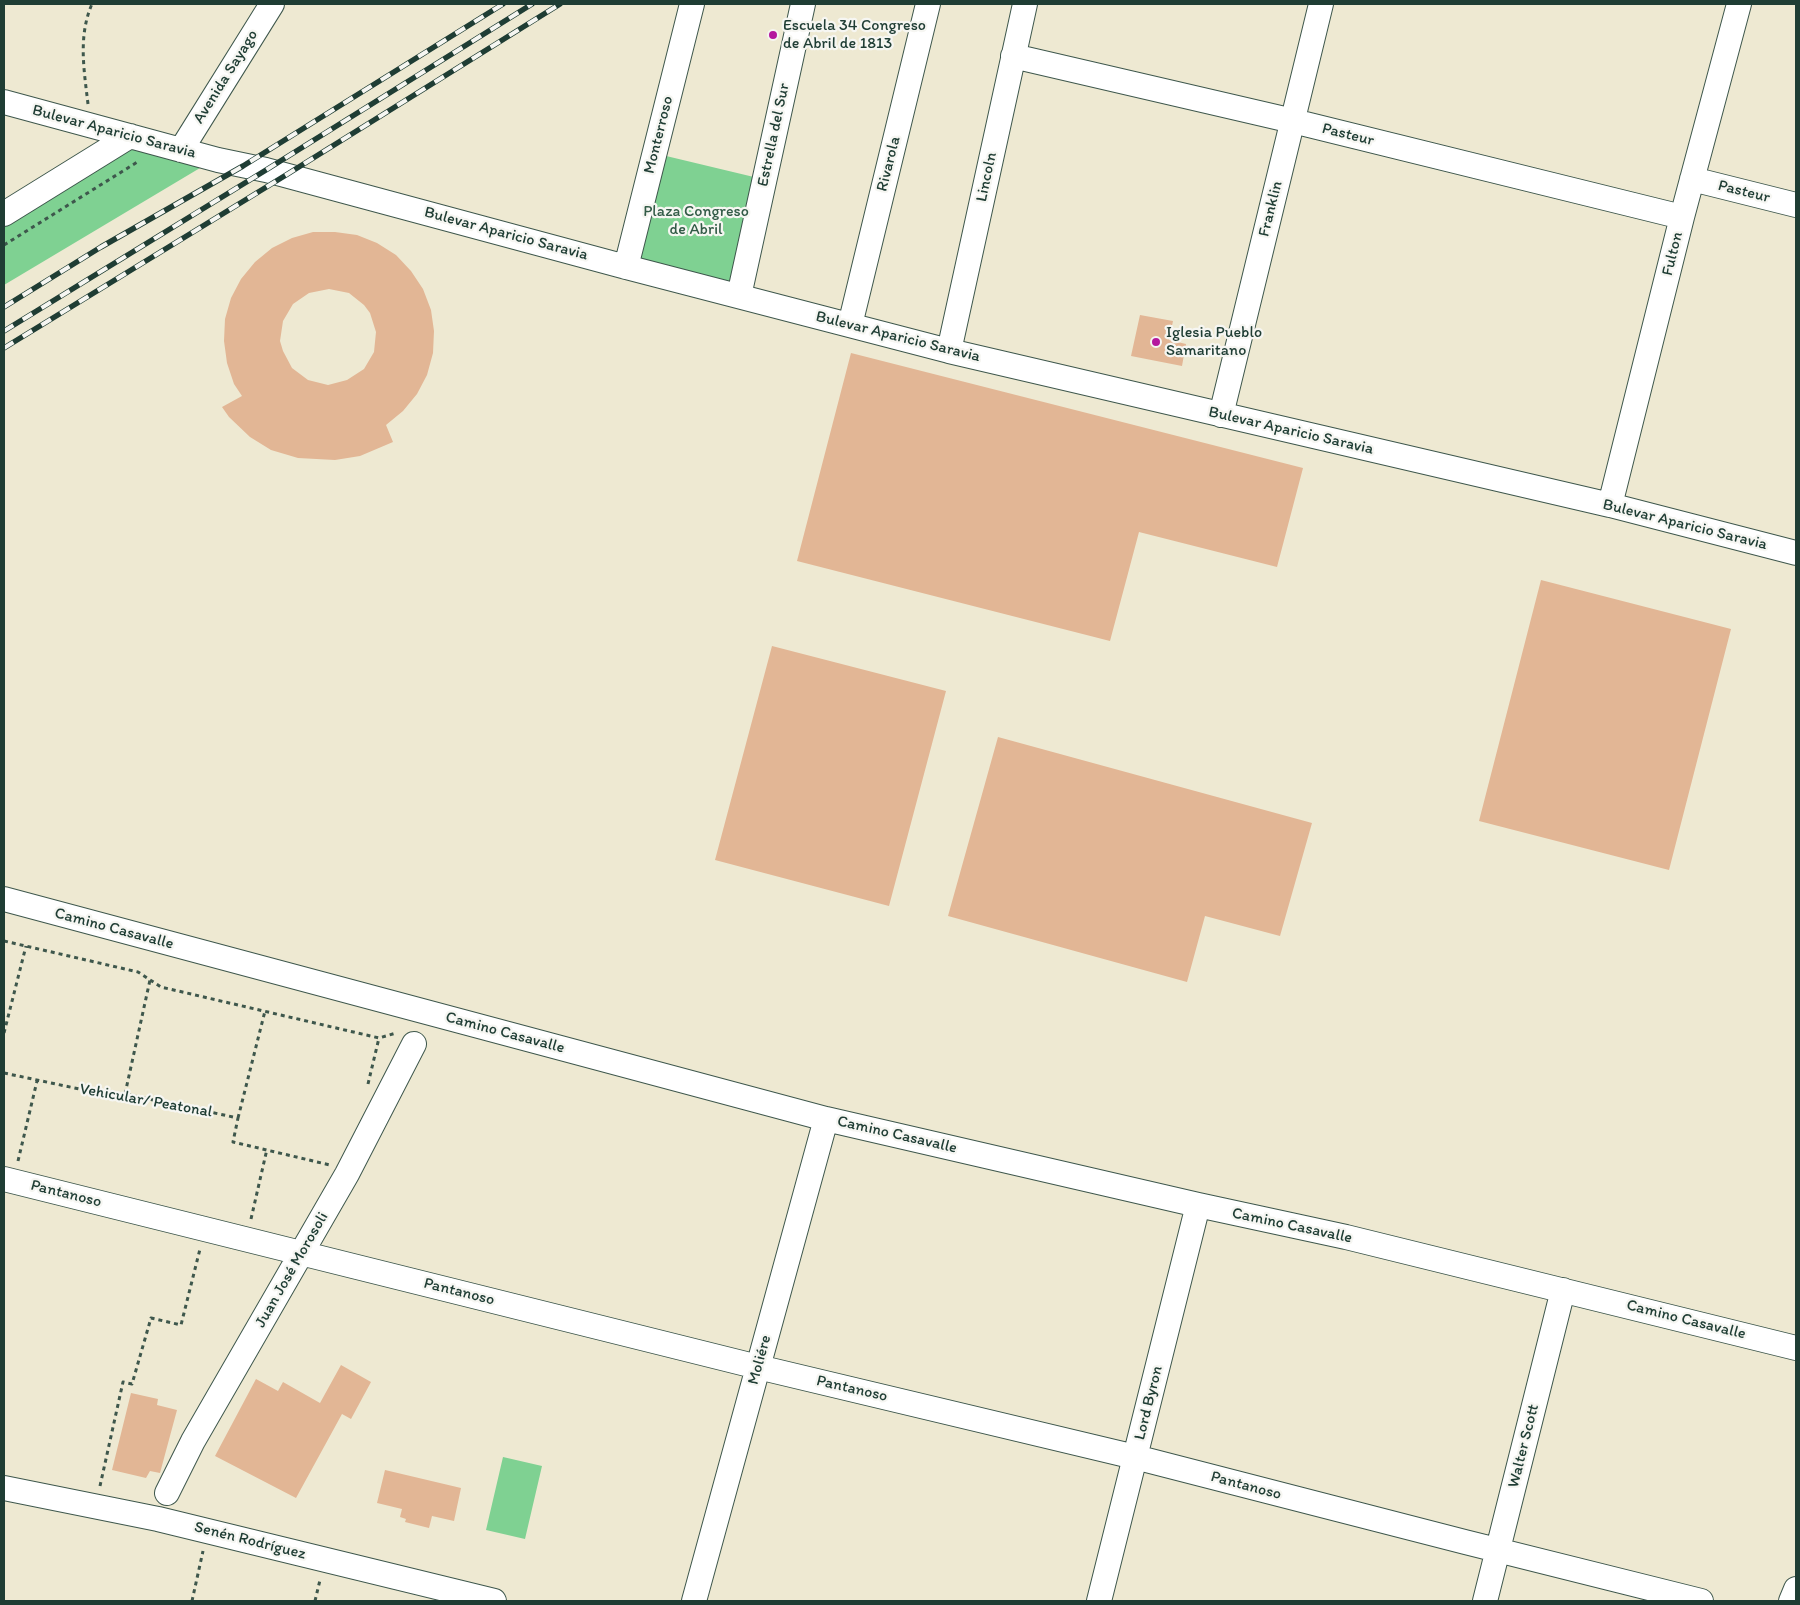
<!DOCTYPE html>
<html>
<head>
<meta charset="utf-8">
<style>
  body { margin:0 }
  #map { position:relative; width:1800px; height:1605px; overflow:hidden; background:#eee9d2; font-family:Itim,sans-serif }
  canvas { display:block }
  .frame { position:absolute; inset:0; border:5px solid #1f3d34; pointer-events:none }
</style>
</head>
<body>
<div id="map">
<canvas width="1800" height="1605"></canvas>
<div class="frame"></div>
</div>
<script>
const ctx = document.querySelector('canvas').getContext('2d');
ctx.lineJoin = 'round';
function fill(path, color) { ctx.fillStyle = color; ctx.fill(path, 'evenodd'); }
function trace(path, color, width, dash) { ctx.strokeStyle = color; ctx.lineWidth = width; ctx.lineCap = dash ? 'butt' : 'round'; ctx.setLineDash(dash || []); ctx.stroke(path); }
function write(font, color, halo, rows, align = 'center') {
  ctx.font = font + ' Itim,sans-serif'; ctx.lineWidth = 4.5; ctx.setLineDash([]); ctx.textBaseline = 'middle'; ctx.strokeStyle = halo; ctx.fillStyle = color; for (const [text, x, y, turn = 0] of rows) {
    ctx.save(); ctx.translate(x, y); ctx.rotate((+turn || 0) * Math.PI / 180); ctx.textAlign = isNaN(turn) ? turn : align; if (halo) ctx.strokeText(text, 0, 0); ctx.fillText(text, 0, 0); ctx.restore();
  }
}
const green = new Path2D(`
  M125,147l80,18 -201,120v-64z
  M662,155l96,23 -25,101 -4,2 -87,-21 -4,-3z
  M503,1457l39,9 -17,73 -39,-9z`);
const building = new Path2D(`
  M313,232h22l22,3 20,8 19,12 15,16 12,18 8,21 3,21 -1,22 -6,22 -10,19 -14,17 -17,14 7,17 -33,14 -25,4 -37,-2 -27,-8 -21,-13 -21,-20 -7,-10 20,-11 -8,-12 -7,-21 -3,-22 1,-22 6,-21 10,-19 14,-17 17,-14 20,-10zM329,289l20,4 15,12 6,8 6,19 -2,20 -10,17 -17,11 -19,5 -20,-5 -16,-12 -9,-17 -3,-10 3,-20 10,-17 16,-11z
  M1140,315l33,6 -4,19 17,4 -4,22 -51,-10z
  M851,353l452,115 -26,99 -138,-35 -29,109 -313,-80z
  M1541,580l190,49 -62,241 -190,-49z
  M772,646l174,45 -57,215 -174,-46z
  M998,737l314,86 -32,113 -75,-20 -18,66 -239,-66z
  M341,1365l30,17 -20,37 -9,-5 -46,84 -81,-42 41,-77 22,12 5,-9 37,21z
  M131,1393l27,6 -1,6 20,5 -17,63 -10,-2 -4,7 -34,-8z
  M385,1470l76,18 -7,33 -22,-5 -3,12 -24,-6 1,-3 -6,-2 2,-8 -25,-6z`);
const path = new Path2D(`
  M88,104c-4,-34 -10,-68 4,-100
  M4,245l135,-84
  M4,941l134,31 23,15 218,51 17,-5
  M4,1033l22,-87
  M4,1073l118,25 3,-4 113,24 -5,24 97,23
  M368,1084l11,-46
  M125,1094l25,-114
  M238,1118l27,-107
  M18,1161l19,-80
  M251,1219l16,-70
  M100,1486l23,-104 9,2 19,-66 30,7 19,-76
  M192,1601l11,-50
  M315,1601l5,-21`);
const minor = new Path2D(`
  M1013,56l280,65 389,96
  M4,102l214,58 48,10 360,97 323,84 661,154 186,48
  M181,150l91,-146
  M1692,179l104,26
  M4,214l126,-78
  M626,267l66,-263
  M739,296l64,-292
  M850,325l78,-321
  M949,351l76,-347
  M1221,415l100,-411
  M1610,505l72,-288 57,-213
  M4,899l822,220 372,86 148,32 450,111
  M4,1179l754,188 377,90 330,85 236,59
  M4,1488l154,31 336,82
  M167,1493l26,-52 154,-267 67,-130
  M694,1601l132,-482
  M1099,1601l99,-396
  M1485,1601l78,-311
  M1791,1601l5,-12`);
const rail = new Path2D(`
  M4,307l97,-60 142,-81 260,-162
  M4,331l262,-161 266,-166
  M4,348l282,-173 274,-171`);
const markers = [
  [773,35,5,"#b5179e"],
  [1156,342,5,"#b5179e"]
];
const poiNames = [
  ["Escuela 34 Congreso",783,26],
  ["de Abril de 1813",783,44],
  ["Iglesia Pueblo",1166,333],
  ["Samaritano",1166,351]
];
const streetNames = [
  ["Avenida Sayago",226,77,-58],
  ["Bulevar Aparicio Saravia",114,132,15],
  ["Monterroso",659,135,-76],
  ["Estrella del Sur",774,135,-78],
  ["Pasteur",1348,135,14],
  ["Rivarola",889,164,-76],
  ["Lincoln",987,177,-78],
  ["Pasteur",1744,192,14],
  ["Franklin",1271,209,-76],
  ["Bulevar Aparicio Saravia",506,234,15],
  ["Fulton",1673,254,-76],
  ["Bulevar Aparicio Saravia",898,337,14],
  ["Bulevar Aparicio Saravia",1291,431,13],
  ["Bulevar Aparicio Saravia",1685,525,14],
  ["Camino Casavalle",114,929,15],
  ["Camino Casavalle",505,1033,15],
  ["Vehicular/ Peatonal",146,1101,10],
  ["Camino Casavalle",897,1135,13],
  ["Pantanoso",66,1194,14],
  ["Camino Casavalle",1292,1226,12],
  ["Juan José Morosoli",292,1270,-60],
  ["Pantanoso",459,1292,14],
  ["Camino Casavalle",1686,1320,14],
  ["Moliére",760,1360,-75],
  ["Pantanoso",852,1389,13],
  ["Lord Byron",1149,1403,-76],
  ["Walter Scott",1524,1446,-76],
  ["Pantanoso",1246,1486,15],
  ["Senén Rodríguez",250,1541,14]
];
const parkNames = [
  ["Plaza Congreso",696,212],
  ["de Abril",696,230]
];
fill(green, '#7fd192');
fill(building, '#e2b695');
trace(minor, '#3e574c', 26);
trace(path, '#3e574c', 3, [4, 4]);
trace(minor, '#fff', 24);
trace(rail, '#1f3d34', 5.5);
trace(rail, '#f6f6f2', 4, [11]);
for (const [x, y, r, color] of markers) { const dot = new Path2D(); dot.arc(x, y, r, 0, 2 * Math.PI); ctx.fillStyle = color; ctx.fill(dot); trace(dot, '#f6f6f2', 2); }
write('16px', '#1f3d34', '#f6f6f2', poiNames, 'left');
write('16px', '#1f3d34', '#f6f6f2', streetNames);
write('16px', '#325b47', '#f6f6f2', parkNames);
</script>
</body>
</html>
